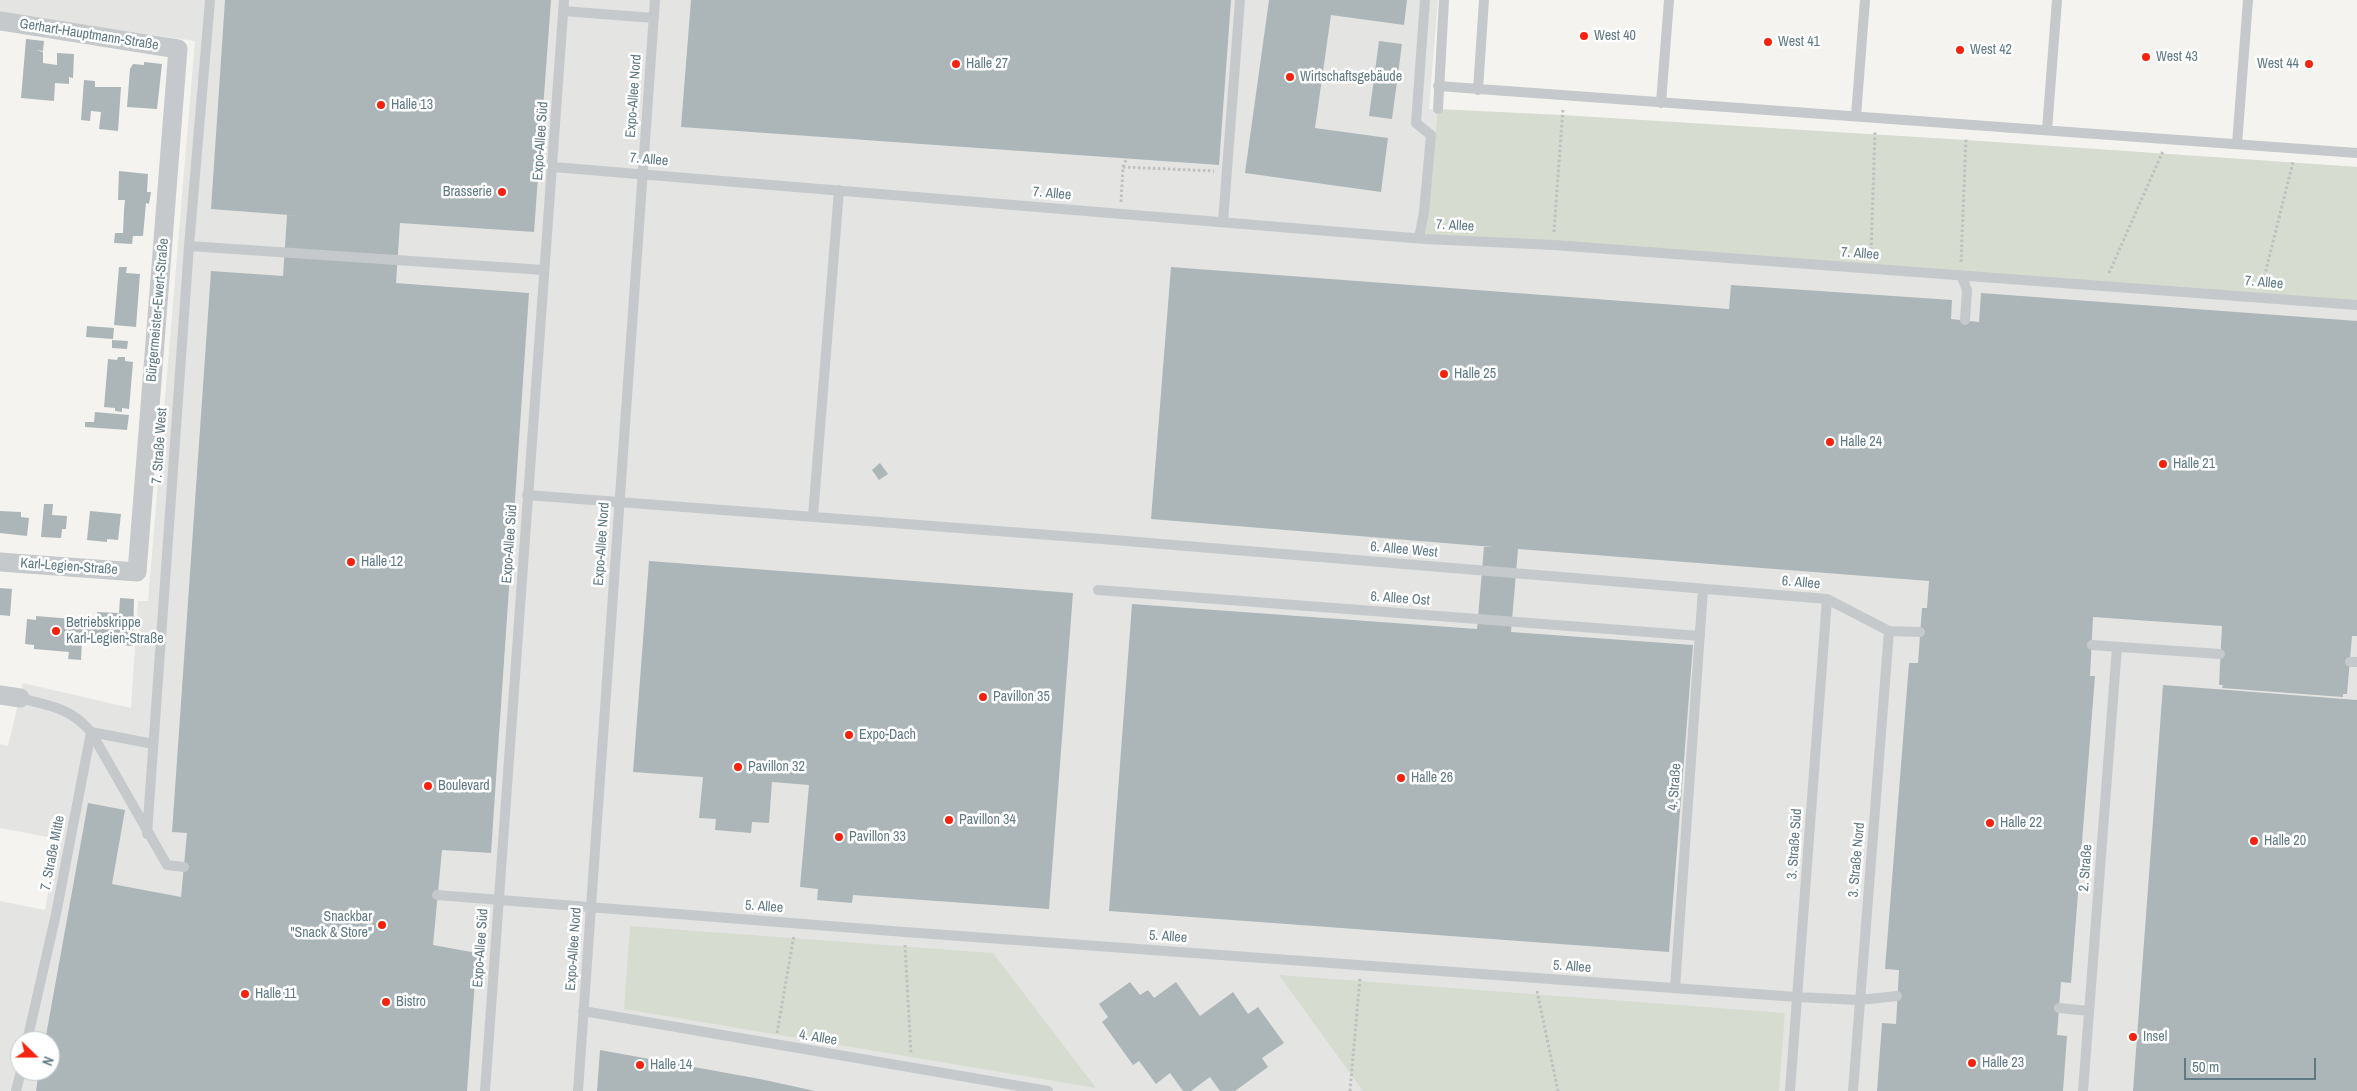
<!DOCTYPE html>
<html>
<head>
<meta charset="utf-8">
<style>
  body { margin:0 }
  #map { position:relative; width:2357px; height:1091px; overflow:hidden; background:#f4f3ef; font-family:"Archivo Narrow",sans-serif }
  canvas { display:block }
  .north { position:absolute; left:10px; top:1031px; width:50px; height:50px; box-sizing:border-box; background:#fff; border:1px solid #bfc9cd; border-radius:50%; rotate:112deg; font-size:14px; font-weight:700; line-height:20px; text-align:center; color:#607983 }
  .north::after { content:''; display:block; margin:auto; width:18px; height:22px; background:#f5220e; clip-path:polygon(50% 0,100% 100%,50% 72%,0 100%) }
  .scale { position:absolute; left:2184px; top:1058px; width:132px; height:22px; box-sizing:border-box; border:2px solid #607983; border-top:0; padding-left:6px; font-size:15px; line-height:18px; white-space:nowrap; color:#607983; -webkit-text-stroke:4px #fff; paint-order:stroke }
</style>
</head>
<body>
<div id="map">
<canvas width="2357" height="1091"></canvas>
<div class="north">N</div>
<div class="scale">50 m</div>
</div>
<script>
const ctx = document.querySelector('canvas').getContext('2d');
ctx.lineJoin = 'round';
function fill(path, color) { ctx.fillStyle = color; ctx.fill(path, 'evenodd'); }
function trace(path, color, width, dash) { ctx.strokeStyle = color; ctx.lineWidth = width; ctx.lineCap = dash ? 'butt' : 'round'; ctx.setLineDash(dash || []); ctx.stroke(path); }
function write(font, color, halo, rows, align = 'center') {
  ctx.font = font + ' "Archivo Narrow",sans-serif'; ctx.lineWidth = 5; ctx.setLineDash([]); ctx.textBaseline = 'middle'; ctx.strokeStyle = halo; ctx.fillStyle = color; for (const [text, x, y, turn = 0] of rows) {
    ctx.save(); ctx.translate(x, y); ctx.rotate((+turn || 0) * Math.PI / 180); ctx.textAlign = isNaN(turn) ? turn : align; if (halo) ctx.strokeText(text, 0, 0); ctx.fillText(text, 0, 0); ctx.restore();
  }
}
const built = new Path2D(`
  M0,0h1438l-9,109 536,31 392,27v924h-2357v-190l45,9 13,-71 -58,-11v-84l8,2 15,-63 108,25 7,-107h10l47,-560 -195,-28zM20,1041h30v30h-30z`);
const green = new Path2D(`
  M1438,109l124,6 403,25 392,27v138l-932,-66z
  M630,926l363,27 103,135 -472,-79z
  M1279,975l506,38 -6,78h-416z`);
const building = new Path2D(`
  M225,0h326l-17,232 -134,-9 -4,60 133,10 -38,560 -49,-3 -9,95 44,8 -10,138h-431l3,-20h11v-30h-5l43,-238 37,7 -13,74 69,13 6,-64 -15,-1 39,-561 72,5 4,-61 15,1 -91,-7z
  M691,0h540l-12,165 -538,-38z
  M1269,0h138l-3,25 -73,-10 -16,113 73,10 -7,54 -136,-19z
  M26,39l18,2 -1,10 -7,-1 7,2v11l14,2v-12l17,1 -1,24 -4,-1v7l-14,-1 -1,18 -33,-3z
  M1379,41l23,3 -10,75 -23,-3z
  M144,62l18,2 -5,45 -30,-2 3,-38 3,-5 11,1z
  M84,80l11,1v6h26l-3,44 -19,-2 2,-17 -10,-1 -1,10 -9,-1z
  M119,171l29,3 -1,18h4l-2,12 -3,-1 -3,33h-10l-1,8 -18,-1 1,-10h8l1,-23 1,-10h-7z
  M119,267h8l-1,6 14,1 -4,53 -22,-2z
  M1171,267l558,42 2,-24 221,15 -1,19 28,3 2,-29 376,28v315h-5l-5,58h-4v3l-121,-9 1,-3h-4l3,-59 -129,-9 -3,59h5l-24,307 -10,-1 -4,53 10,1 -4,55h-186l5,-68 14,1 3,-54 -14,-1 24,-306h9l4,-55h5l2,-27 -411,-32 -7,83 182,13 -24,307 -560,-41 23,-307 345,25 7,-82h9l-342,-28z
  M87,326l27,2 -1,11 -27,-2z
  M112,340l16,1 -1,8 -15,-1z
  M118,357h7v4l8,1 -4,47 -7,-1v4l-7,-1v-3l-11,-1 4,-48 9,1z
  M95,412l34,3 -2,15 -42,-3v-5h9z
  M880,463l8,11 -9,6 -7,-10z
  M44,504h9l-1,11 15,1 -1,13h-4l-1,9 -20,-1z
  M0,511l21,1v5l8,1 -2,18 -27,-3z
  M90,511l31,3 -3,26 -11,-1v3l-20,-2z
  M649,561l424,32 -24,316 -196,-14 -1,8 -35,-3 1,-11 -18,-2 9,-102 -37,-3 -3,41 -17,-1 -1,11 -36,-3 1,-11 -17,-1 4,-41 -70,-5z
  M0,588l12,1 -2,27 -10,-1z
  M120,598l14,1 -1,47 -37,-3 1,-2 -15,-1 -1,20 -13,-1 1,-7 -35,-3v-4l-9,-1 2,-25 9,1v-4l62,5 -1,-9 22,1z
  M2163,685l194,15v391h-224z
  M1130,982l10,13 8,-5 6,8 22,-16 24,34 33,-24 15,22 10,-7 26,36 -22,15 6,9 -33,24h-15l-10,-14 -19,14h-8l-13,-18 -14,11 -17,-23 -6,4 -31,-43 6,-5 -9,-13z
  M600,1050l160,29 55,12h-218z`);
const path = new Path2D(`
  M1123,167l3,-7
  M1121,202l2,-35 91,4
  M1554,232l9,-124
  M1871,255l4,-124
  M1961,262l5,-124
  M2109,273l54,-122
  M2262,286l31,-124
  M905,945l6,109
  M1537,991l21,100
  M777,1033l17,-98
  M1350,1091l10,-113`);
const lane = new Path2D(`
  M563,11l91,7
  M1438,86l919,67
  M1478,90l6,-90
  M1661,103l8,-103
  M1438,109l6,-109
  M1856,116l9,-116
  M2047,130l10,-130
  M2237,144l11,-144
  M553,167l872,72 129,6 803,60
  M1223,222l17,-222
  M1419,238l5,-26 7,-77 -15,-12 9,-123
  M189,246l355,24
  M1961,275l6,15 -2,30
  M527,495l575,44 725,60 62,32 31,1
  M813,516l26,-326
  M1098,590l602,46
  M2092,645l128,9
  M2350,662h7
  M20,698c29,8 50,9 71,34l76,133 17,2
  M147,834l42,-588 21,-246
  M437,895l468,37 892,65 62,3 38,-4
  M1675,988l28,-399
  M2059,1008l30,3
  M583,1011l465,80
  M27,1041l29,-127 35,-182 62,12
  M16,1091l5,-20
  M485,1091l79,-1091
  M578,1091l77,-1091
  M1790,1091l37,-492
  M1853,1091l36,-460
  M2083,1091l34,-444`);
const street = new Path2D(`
  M0,21l178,28 -41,523 -137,-10
  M0,695l20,3`);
const markers = [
  [1584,36,5,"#f5220e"],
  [1768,42,5,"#f5220e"],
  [1960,50,5,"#f5220e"],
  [2146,57,5,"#f5220e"],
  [956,64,5,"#f5220e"],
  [2309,64,5,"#f5220e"],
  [1290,77,5,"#f5220e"],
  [381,105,5,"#f5220e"],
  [502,192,5,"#f5220e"],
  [1444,374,5,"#f5220e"],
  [1830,442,5,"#f5220e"],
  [2163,464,5,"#f5220e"],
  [351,562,5,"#f5220e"],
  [56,631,5,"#f5220e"],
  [983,697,5,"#f5220e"],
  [849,735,5,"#f5220e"],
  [738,767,5,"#f5220e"],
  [1401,778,5,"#f5220e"],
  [428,786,5,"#f5220e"],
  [949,820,5,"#f5220e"],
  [1990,823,5,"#f5220e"],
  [839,837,5,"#f5220e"],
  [2254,841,5,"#f5220e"],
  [382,925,5,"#f5220e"],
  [245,994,5,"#f5220e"],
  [386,1002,5,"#f5220e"],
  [2133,1037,5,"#f5220e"],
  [1972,1063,5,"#f5220e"],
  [640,1065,5,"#f5220e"]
];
const streetNames = [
  ["Gerhart-Hauptmann-Straße",89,35,9],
  ["Expo-Allee Nord",634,96,-86],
  ["Expo-Allee Süd",541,141,-86],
  ["7. Allee",649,160,5],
  ["7. Allee",1052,194,5],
  ["7. Allee",1455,226,3],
  ["7. Allee",1860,254,4],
  ["7. Allee",2264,283,5],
  ["Bürgermeister-Ewert-Straße",158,310,-85],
  ["7. Straße West",160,446,-86],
  ["Expo-Allee Süd",510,544,-86],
  ["Expo-Allee Nord",602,544,-86],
  ["6. Allee West",1404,550,5],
  ["Karl-Legien-Straße",69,567,4],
  ["6. Allee",1801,583,5],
  ["6. Allee Ost",1400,599,4],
  ["4. Straße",1675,787,-86],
  ["3. Straße Süd",1795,844,-86],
  ["7. Straße Mitte",53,853,-79],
  ["3. Straße Nord",1857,860,-85],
  ["2. Straße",2086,868,-86],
  ["5. Allee",764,907,4],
  ["5. Allee",1168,937,4],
  ["Expo-Allee Süd",481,948,-86],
  ["Expo-Allee Nord",574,949,-86],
  ["5. Allee",1572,967,4],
  ["4. Allee",818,1038,9]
];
const poiNames = [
  ["West 40",1594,36],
  ["West 41",1778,42],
  ["West 42",1970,50],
  ["West 43",2156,57],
  ["Halle 27",966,64],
  ["West 44",2299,64,"right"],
  ["Wirtschaftsgebäude",1300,77],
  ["Halle 13",391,105],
  ["Brasserie",492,192,"right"],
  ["Halle 25",1454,374],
  ["Halle 24",1840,442],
  ["Halle 21",2173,464],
  ["Halle 12",361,562],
  ["Betriebskrippe",66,623],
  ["Karl-Legien-Straße",66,639],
  ["Pavillon 35",993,697],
  ["Expo-Dach",859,735],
  ["Pavillon 32",748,767],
  ["Halle 26",1411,778],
  ["Boulevard",438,786],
  ["Pavillon 34",959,820],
  ["Halle 22",2000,823],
  ["Pavillon 33",849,837],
  ["Halle 20",2264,841],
  ["Snackbar",372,917,"right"],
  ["\"Snack & Store\"",372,933,"right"],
  ["Halle 11",255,994],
  ["Bistro",396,1002],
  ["Insel",2143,1037],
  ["Halle 23",1982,1063],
  ["Halle 14",650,1065]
];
fill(built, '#e4e5e3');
fill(green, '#d6dccf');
fill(building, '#acb6b9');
trace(path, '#bec0c1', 3, [2.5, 2.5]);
trace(lane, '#c5c9cb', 10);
trace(street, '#c5c9cb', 19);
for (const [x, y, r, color] of markers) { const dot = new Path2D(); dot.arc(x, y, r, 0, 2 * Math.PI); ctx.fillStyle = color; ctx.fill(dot); trace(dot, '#fff', 2); }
write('14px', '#607983', '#fff', streetNames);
write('14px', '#607983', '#fff', poiNames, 'left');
</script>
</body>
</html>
